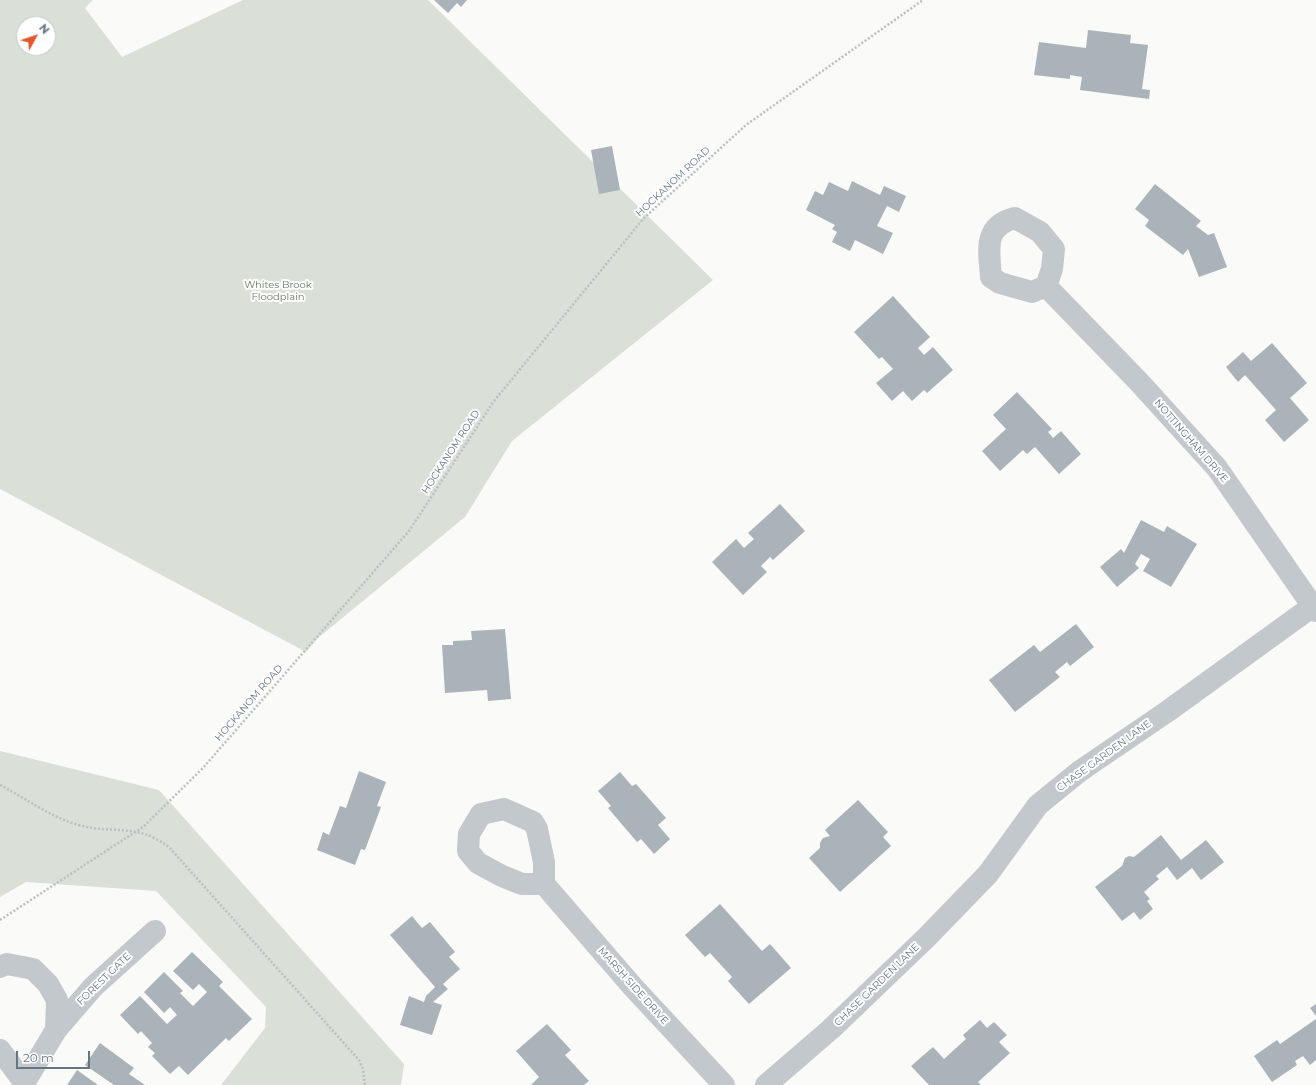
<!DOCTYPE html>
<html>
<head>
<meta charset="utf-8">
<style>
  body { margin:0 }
  #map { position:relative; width:1316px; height:1085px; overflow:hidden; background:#fafaf8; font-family:Montserrat,sans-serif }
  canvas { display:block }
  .north { position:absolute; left:16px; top:16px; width:40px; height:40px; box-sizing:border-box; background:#fff; border:1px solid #c1c8cd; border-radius:50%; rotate:50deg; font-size:11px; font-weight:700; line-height:16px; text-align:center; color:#657683 }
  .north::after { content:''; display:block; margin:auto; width:14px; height:18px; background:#e4572e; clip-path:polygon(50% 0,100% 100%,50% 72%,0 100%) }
  .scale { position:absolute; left:16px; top:1051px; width:74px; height:18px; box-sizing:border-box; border:2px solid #657683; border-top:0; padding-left:5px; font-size:12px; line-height:14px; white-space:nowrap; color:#657683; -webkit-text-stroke:3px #fff; paint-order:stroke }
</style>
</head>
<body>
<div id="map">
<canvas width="1316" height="1085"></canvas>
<div class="north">N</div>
<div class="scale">20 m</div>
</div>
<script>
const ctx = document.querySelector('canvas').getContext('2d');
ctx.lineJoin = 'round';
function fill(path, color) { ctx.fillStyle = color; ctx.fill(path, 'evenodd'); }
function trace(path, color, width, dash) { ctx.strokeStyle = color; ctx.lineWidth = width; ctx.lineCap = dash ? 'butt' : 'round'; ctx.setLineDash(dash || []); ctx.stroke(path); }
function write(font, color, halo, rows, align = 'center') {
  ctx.font = font + ' Montserrat,sans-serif'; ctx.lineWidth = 4; ctx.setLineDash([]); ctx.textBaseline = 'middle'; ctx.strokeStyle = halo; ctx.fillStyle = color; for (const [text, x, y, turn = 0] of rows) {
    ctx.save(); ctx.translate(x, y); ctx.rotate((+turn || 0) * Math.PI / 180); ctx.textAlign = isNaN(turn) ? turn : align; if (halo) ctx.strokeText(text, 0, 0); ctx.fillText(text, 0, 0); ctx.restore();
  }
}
const green = new Path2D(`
  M0,0h93l-8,8 37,49 121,-57h185l285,280 -201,161 -47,76 -147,121 -12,14 -306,-163zM24,24h24v24h-24z
  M0,751l159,39 245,274 -3,21h-180l44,-57 1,-21 -110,-116 -130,-9 -26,15z`);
const building = new Path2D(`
  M434,0h33l-6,7 -4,-4 -9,10z
  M1088,30l43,5 -1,8 18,2 -6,44 8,1 -1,9 -69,-9 2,-13 -12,-2v4l-36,-4 5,-33 47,6z
  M612,146l8,44 -21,4 -8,-44z
  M852,181l28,14 4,-9 22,10 -7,16 -12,-6 -10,20 16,7 -10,21 -28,-14 -5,11 -18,-9 5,-10 -5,-3 3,-4 -29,-15 9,-19 8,4 6,-13 19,9z
  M1155,184l46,37 -5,5 12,9 6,-2 13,34 -28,10 -11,-28 -5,6 -38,-29 4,-6 -14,-11z
  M893,296l37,41 -12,11 6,7 9,-8 20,23 -26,23 -3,-3 -12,11 -9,-10 -11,10 -16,-18 17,-14 -11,-12 -3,2 -25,-27z
  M1272,343l35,40 -17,15 19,22 -25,22 -19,-22 11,-10 -31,-35 -7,7 -12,-15 17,-15 8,9z
  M1017,392l35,37 -4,3 5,6 8,-7 20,23 -22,20 -24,-27 -8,7 -4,-4 -23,21 -18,-20 24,-22 -13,-14z
  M780,504l25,27 -32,29 -3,-3 -9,9 6,6 -24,23 -31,-33 24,-23 8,9 10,-9 -6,-6z
  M1141,520l23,12 3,-6 30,18 -26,43 -28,-16 7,-12 -9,-5 -6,10 4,4 -22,19 -17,-20 21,-18 3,4z
  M1076,624l18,23 -24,19 -3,-4 -12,10 5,5 -45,35 -26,-32 45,-35 6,7z
  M505,629l6,70 -23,2 -1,-11 -42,3 -3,-48h11v-4l19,-1 -1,-9z
  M359,771l27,11 -9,24 4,1 -16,43 -4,-1 -6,16 -38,-15 6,-18 6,3 11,-29 6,2z
  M620,772l12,14 4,-2 30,34 -8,7 12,14 -16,15 -13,-15 -4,3 -29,-34 3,-2 -13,-15z
  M858,800l30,32 -5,5 8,9 -51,46 -31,-34 11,-10v-5l3,-5 7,-2 -5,-6z
  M1161,835l20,25 25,-20 18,22 -23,18 -9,-12 -15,12 -10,-13 -11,9 3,3 -15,13 6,7 -3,2 6,8 -13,11 -6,-8 -12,9 -27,-34 27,-21 3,-8 4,-2 5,1z
  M720,904l42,47 8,-7 21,24 -42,36 -21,-23 4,-4 -22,-24 -5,4 -20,-22z
  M412,916l10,12 8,-6 25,30 -6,5 11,12 -17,15 5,5 -15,13 9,3 -10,30 -32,-10 9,-29 15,6 2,-6 9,-9 -45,-52z
  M192,952l31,30 -4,4 33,33 -23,22 -3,-3 -38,37 -9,-9 -9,8 -18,-18 3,-3 -7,-6 4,-4 -11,-12 -3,3 -18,-19 20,-19 27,28 10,-9 -7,-8 -6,6 -20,-21 20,-20 19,19 -3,2 13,13 14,-14 -8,-8 -6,6 -20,-19z
  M1316,1004v12l-6,-8z
  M1316,1019v41l-6,5 -7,-9 -8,5 2,4 -25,17 -18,-26 23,-16 3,4z
  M980,1020l7,8 7,-6 13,13 -8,7 11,11 -32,29 3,3h-52l-18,-19 22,-19 11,12 22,-20 -3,-4z
  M547,1024l24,26 -6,5 24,26 -5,4h-53l8,-8 -23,-26z
  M100,1043l34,25 -5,6 16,11h-31l-29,-20z
  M77,1070l21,15h-31z`);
const path = new Path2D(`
  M0,785c27,14 50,32 79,40 35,10 56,-3 90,22l190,213 4,9 2,16
  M0,920l143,-93 60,-59 206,-237 85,-130 150,-183 102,-93 177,-125`);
const street = new Path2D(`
  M1015,218l25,14 14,17 -2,20 -6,17 -14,6 -32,-9 -9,-6c-2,-27 -8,-51 24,-59z
  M1046,286l93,96 78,86 99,143
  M544,884h-22l-20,-8 -24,-13 -10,-12 1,-17 12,-20 23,-5 29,13 4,7 7,33v22l89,103 91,98
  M0,967l7,-3 26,5 15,15 9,16 -1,30
  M0,1050l24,32
  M23,1085l33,-55 37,-43 62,-56
  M766,1085l65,-56 95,-91 62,-64 50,-69 42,-34 88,-60 145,-105`);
const streetNames = [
  ["HOCKANOM ROAD",673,182,-43],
  ["NOTTINGHAM DRIVE",1191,441,49],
  ["HOCKANOM ROAD",451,452,-57],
  ["HOCKANOM ROAD",249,703,-49],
  ["CHASE GARDEN LANE",1104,756,-36],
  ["FOREST GATE",104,979,-44],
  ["CHASE GARDEN LANE",877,985,-44],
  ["MARSH SIDE DRIVE",633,986,48]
];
const parkNames = [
  ["Whites Brook",278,285],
  ["Floodplain",278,297]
];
fill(green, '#dadfd7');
fill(building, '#aab3b9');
trace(path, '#bbbfc2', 2.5, [2, 2]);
trace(street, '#c3c8cc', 22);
write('10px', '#657683', '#fff', streetNames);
write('10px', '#687a64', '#fff', parkNames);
</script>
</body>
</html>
